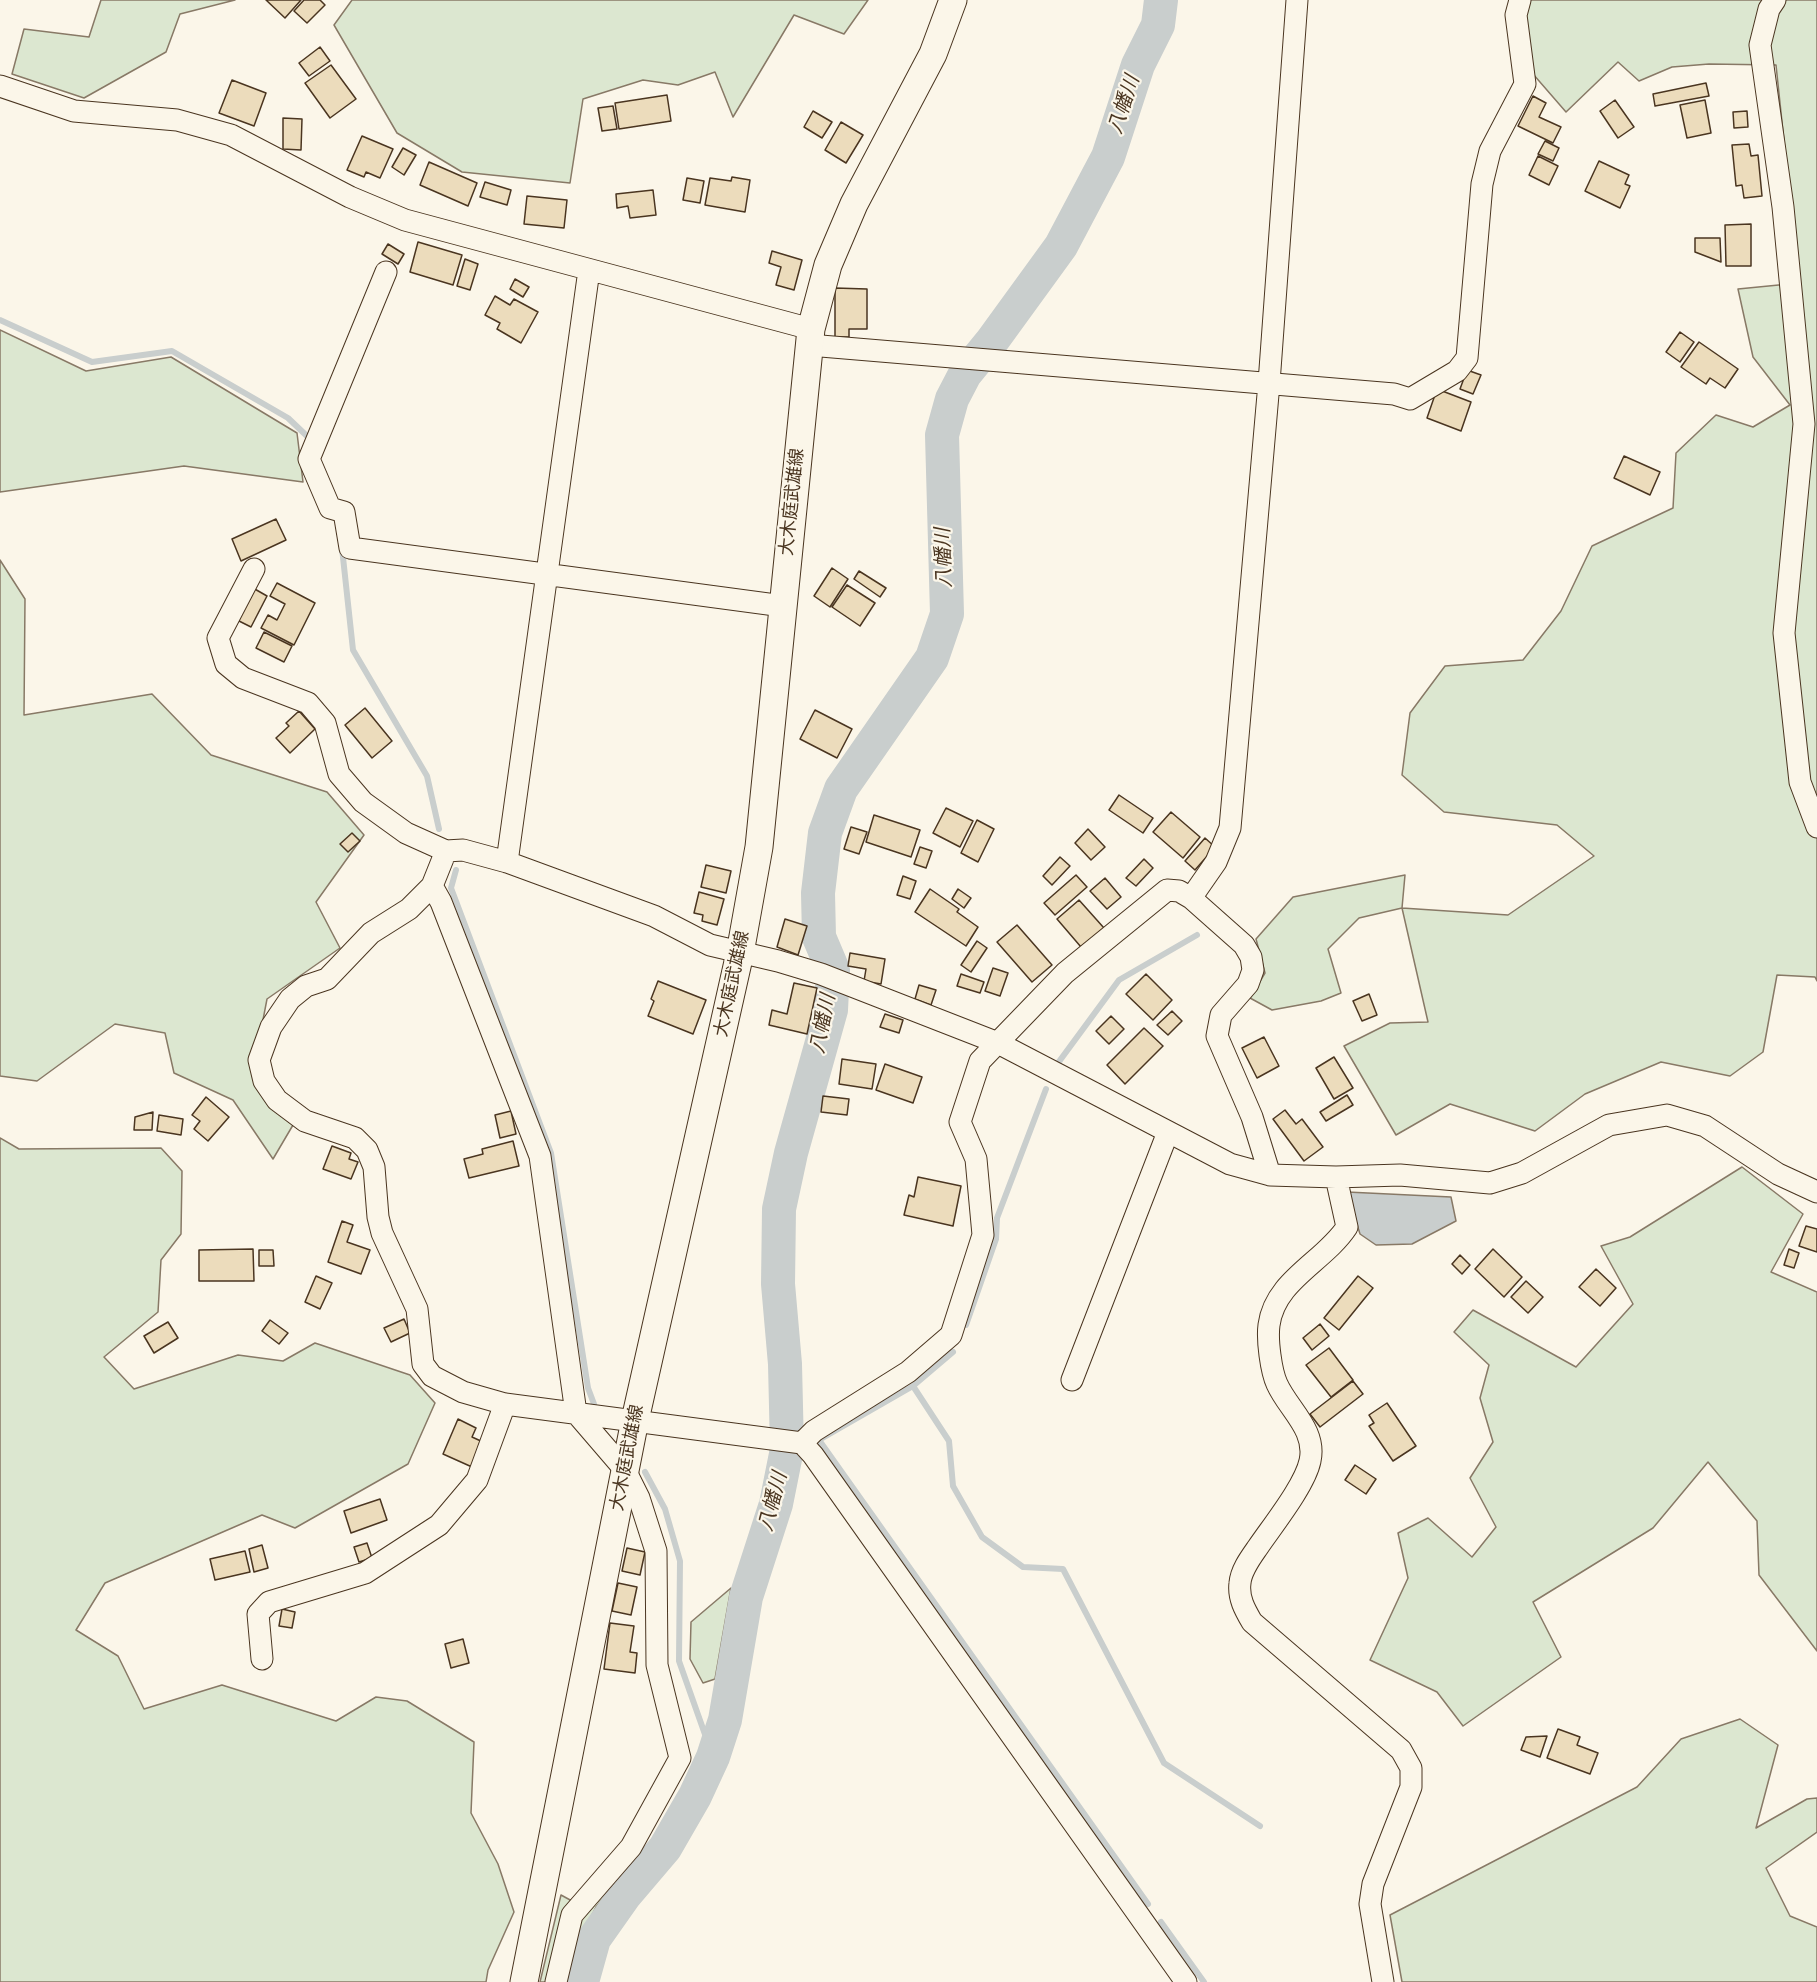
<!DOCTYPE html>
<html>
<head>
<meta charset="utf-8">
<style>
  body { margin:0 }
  canvas { display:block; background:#fbf6e9 }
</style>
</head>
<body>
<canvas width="1817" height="1982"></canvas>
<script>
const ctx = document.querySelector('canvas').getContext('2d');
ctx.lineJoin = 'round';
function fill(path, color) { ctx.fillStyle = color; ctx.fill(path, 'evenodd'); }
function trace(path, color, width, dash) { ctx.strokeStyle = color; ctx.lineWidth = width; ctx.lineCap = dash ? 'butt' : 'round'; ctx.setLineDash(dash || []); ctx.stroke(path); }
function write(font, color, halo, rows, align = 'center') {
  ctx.font = font + ' "Nunito Sans","Noto Sans JP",sans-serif'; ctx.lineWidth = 4.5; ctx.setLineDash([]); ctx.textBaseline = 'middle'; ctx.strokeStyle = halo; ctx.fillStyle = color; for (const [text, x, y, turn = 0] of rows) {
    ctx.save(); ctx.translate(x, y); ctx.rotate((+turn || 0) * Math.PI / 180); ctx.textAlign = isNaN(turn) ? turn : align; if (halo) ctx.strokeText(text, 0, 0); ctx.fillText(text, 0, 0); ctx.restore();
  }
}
const green = new Path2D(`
  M101,0h134l-55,14 -14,38 -82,46 -72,-24 12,-45 65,8z
  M352,0h516l-24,34 -50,-19 -61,102 -18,-45 -37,13 -35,-5 -60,19 -13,84 -108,-11 -65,-39 -63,-108z
  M1526,0h291v981l-2,-4 -38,-2 -14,77 -33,24 -69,-14 -76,32 -50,37 -85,-27 -54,31 -52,-89 46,-23 38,-1 -26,-114 -43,10 -31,31 13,44 -20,8 -49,9 -22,-12 15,-25 -9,-34 37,-42 112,-22 -3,33 106,7 86,-59 -37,-31 -113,-13 -42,-37 8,-62 35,-47 78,-6 38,-49 31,-65 81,-38 3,-55 40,-38 37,12 37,-22 -37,-48 -15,-68 61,-6 -23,-218 -67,-1 -37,3 -33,14 -21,-19 -52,50 -33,-38 -14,-56z
  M0,330l86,41 85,-14 126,76 6,49 -119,-16 -184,26z
  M0,560l25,39 -1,116 128,-21 59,61 116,37 37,43 -48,67 24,46 -73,51 -14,73 40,53 -20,34 -40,-59 -59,-27 -9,-40 -50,-9 -78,57 -37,-5z
  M0,1138l19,11 142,-1 21,23 -1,63 -20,26 -3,52 -54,45 30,32 104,-34 45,6 32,-18 95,32 25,28 -27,61 -113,64 -33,-13 -157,68 -29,47 42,26 26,53 78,-24 114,36 40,-24 31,4 67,41 -3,71 27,51 16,48 -26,58 -2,12h-486z
  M1742,1167l61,47 -32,58 46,20v359l-58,-76 -2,-54 -49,-59 -55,66 -120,74 28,55 -98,69 -26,-34 -67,-32 38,-82 -10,-45 30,-15 44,39 24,-30 -26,-49 23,-36 -13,-44 9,-33 -35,-33 19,-22 103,57 57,-63 -32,-58 29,-9z
  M731,1588l-16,91 -12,4 -13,-24 1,-37z
  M1740,1719l38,26 -22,83 51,-29 10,-1v34l-51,36 24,48 27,11v55h-415l-12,-67 247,-128 44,-48z
  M621,1844l13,17 -38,46 -20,40 -5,35h-31l21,-87 11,6z`);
const water = new Path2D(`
  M1347,1192l104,5 5,24 -44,23 -36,1 -16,-11z`);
const stream = new Path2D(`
  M0,320l92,42 80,-11 116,67 21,20
  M342,548l11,102 74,126 12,53
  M456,870l-5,18 100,265 37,235 6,16
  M1058,1063l61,-83 78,-45
  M966,1325l30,-86 1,-21 49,-129
  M953,1352l-40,34 -94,54 329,464
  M913,1386l36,55 4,45 29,51 41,30 40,2 101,194 96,63
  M645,1472l20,37 15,52 -1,100 34,96
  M1161,1922l43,60`);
const river = new Path2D(`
  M582,1982l12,-43 31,-44 40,-47 30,-52 18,-39 12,-37 21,-123 30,-93 11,-55 -2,-85 -7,-80 1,-75 12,-56 40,-143 2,-40 -14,-33 -1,-44 7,-60 16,-44 91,-131 15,-44 -5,-179 10,-36 13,-25 27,-33 69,-95 47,-89 30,-92 20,-40 3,-25`);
const building = new Path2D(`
  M266,0h35l-16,18z
  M304,0h16l5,5 -18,18 -13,-12z
  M320,47l10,14 -21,15 -10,-13z
  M331,65l25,34 -26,19 -25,-35z
  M232,80l34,13 -12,33 -35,-13z
  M1706,83l3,13 -54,10 -2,-12z
  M667,95l4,26 -52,8 -4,-26z
  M1533,96l13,7 -7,14 22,10 -8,16 -35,-17z
  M1615,100l19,27 -16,11 -18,-27z
  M1705,100l6,33 -24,5 -7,-33z
  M613,106l4,23 -15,2 -4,-23z
  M813,111l19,11 -10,16 -18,-11z
  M1747,111l1,16 -14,1 -1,-16z
  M283,118l19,1 -1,31 -18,-1z
  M841,122l22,13 -17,28 -21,-13z
  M362,136l31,13 -13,29 -14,-6 -2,5 -17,-7z
  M1545,141l14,7 -6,13 -15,-7z
  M1749,144l2,12 7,-1 4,41 -18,2 -2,-13 -6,1 -4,-41z
  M403,148l13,7 -12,20 -12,-8z
  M1538,156l20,10 -9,19 -20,-10z
  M1599,161l30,14 -4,9 5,2 -10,22 -35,-17z
  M429,162l48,21 -9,23 -48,-21z
  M732,177l18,3 -5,32 -40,-7 5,-27 21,3z
  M687,178l17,3 -4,22 -17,-3z
  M485,182l26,8 -4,15 -27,-8z
  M653,190l3,25 -26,3 -2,-12 -11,2 -1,-14z
  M527,196l40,4 -3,28 -40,-4z
  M1751,224v42h-25l-1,-41z
  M1695,238h25l1,24 -26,-10z
  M418,242l44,13 -9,30 -43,-13z
  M388,244l16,10 -6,10 -16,-10z
  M772,251l30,9 -8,30 -18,-5 5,-18 -12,-4z
  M465,259l13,5 -8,26 -13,-4z
  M515,279l14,8 -6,10 -13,-8z
  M835,288l32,1v40h-18v8h-14z
  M495,296l15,9 4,-6 24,13 -17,31 -24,-14 3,-6 -15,-8z
  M1680,332l14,10 -14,20 -14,-10z
  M1699,342l39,27 -13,19 -15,-10 -4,6 -25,-17z
  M1467,370l14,5 -8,19 -13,-5z
  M1437,389l34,13 -10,29 -34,-13z
  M1624,456l36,16 -10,23 -36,-17z
  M276,519l10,21 -45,21 -9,-22z
  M832,568l16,11 -18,28 -16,-11z
  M859,571l27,17 -6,9 -26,-18z
  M277,583l38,20 -21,42 -33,-17 7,-13 9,5 8,-16 -15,-8z
  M847,585l28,18 -15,23 -28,-19z
  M253,588l14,8 -16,31 -14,-7z
  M264,632l28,14 -8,16 -28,-14z
  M365,708l27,33 -20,17 -27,-33z
  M815,710l37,19 -15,29 -37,-19z
  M299,711l16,18 -25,24 -14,-15 13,-12 -3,-3z
  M1119,795l34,23 -10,15 -34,-23z
  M946,808l27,13 -13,26 -27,-14z
  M1171,812l29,25 -17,21 -30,-26z
  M874,815l46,15 -9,27 -45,-15z
  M977,820l17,9 -16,33 -17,-9z
  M851,827l16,5 -8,22 -15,-5z
  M1088,829l17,18 -14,13 -16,-17z
  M352,833l8,8 -12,11 -8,-8z
  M1205,838l10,9 -20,23 -10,-9z
  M920,847l12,4 -6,17 -12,-4z
  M1060,857l10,9 -18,19 -9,-9z
  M1144,859l9,9 -17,18 -10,-8z
  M706,865l25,6 -5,22 -25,-6z
  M1076,875l11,12 -32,28 -11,-12z
  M903,876l13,5 -6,18 -13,-4z
  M1105,878l16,19 -14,12 -17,-18z
  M930,889l29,20 -2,3 21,15 -12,19 -51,-34z
  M958,889l13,9 -7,10 -12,-9z
  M699,892l25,7 -7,26 -15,-4 1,-6 -9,-2z
  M1079,900l25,28 -23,19 -24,-28z
  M785,919l22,7 -9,29 -21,-8z
  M1017,925l35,40 -20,17 -35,-40z
  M977,941l10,7 -16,24 -10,-7z
  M850,953l35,6 -4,25 -17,-3 2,-12 -18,-3z
  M993,968l15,5 -8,23 -15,-5z
  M961,974l23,8 -4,11 -23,-7z
  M1146,974l26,26 -19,20 -27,-26z
  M658,981l48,19 -13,34 -45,-18 6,-15 -3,-2z
  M794,983l23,5 -10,46 -38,-9 3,-15 15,4z
  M919,985l17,5 -5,15 -16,-6z
  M1369,994l8,21 -15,6 -9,-20z
  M1172,1011l10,10 -14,14 -11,-10z
  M885,1014l18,6 -4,13 -19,-6z
  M1111,1016l13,13 -15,15 -13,-13z
  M1144,1028l19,18 -38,38 -18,-19z
  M1264,1037l15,29 -22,12 -15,-30z
  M1334,1057l19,31 -19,11 -18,-31z
  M842,1059l34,5 -4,25 -33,-5z
  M885,1064l37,13 -9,26 -37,-13z
  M1347,1095l6,10 -27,16 -6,-9z
  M823,1096l26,3 -2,16 -26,-3z
  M206,1097l23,20 -21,24 -14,-12 6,-8 -8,-6z
  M1285,1110l11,14 6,-5 21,28 -19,14 -31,-42z
  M511,1111l5,23 -16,4 -5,-23z
  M153,1112l-1,18h-18l1,-13z
  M159,1115l24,4 -2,16 -24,-4z
  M513,1141l6,25 -50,12 -5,-19 19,-5 -1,-5z
  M332,1146l19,7 -2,6 9,3 -7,17 -28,-10z
  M918,1177l43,9 -8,40 -49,-11 5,-20 5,2z
  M342,1221l11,4 -6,17 23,8 -9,24 -33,-12z
  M1806,1226l11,3v23l-18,-6z
  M253,1249l1,32h-55v-31z
  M1493,1249l29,28 -18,20 -29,-28z
  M1789,1249l10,4 -5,15 -10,-3z
  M259,1250h14l1,16h-15z
  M1460,1255l10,10 -8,9 -10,-10z
  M1596,1269l20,19 -16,18 -21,-19z
  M316,1276l16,7 -12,26 -15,-7z
  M1358,1276l15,12 -34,42 -15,-12z
  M1526,1281l17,16 -15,16 -17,-16z
  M404,1319l6,14 -19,9 -7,-14z
  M270,1320l18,13 -9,11 -17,-13z
  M168,1322l10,16 -24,15 -10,-17z
  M1320,1324l9,12 -17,14 -9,-12z
  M1329,1348l24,32 -22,17 -25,-32z
  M1353,1381l10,13 -43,33 -10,-13z
  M1387,1403l29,43 -23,15 -24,-35 5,-3 -5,-8z
  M458,1419l18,9 -4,9 11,5 -11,25 -29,-13z
  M1355,1465l21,14 -10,15 -21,-14z
  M380,1499l7,21 -36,13 -7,-22z
  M367,1543l5,15 -13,4 -5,-15z
  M262,1545l6,23 -14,4 -5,-23z
  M627,1548l18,4 -5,23 -18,-4z
  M245,1551l5,21 -35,8 -5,-21z
  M618,1583l19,4 -6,28 -19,-4z
  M282,1609l13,3 -3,16 -13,-2z
  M610,1623l24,3 -4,26 7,1 -2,20 -31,-4z
  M463,1639l6,24 -18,5 -6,-24z
  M1558,1729l22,8 -3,8 21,8 -8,21 -43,-16z
  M1547,1736l-7,21 -19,-7 5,-13z`);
const minor = new Path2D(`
  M1775,0l-6,9 -9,36 23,162 21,217 -20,209 16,149 17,45
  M0,86l74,25 103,9 54,15 119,62 55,23 406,109
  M386,272l-77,187 21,49 14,4 6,36 433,58
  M809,345l585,49 16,5 47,-28 10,-13 15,-174 8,-33 35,-67 -9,-69 4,-15
  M254,569l-36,69 8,26 17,14 65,25 17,20 14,51 24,28 43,31 40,18 17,-1 44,12 147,54 56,29 68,16 43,13 177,69 232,121 40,11 66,2 64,-2 90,8 32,-10 87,-48 58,-10 38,11 73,48 39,18
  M446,851l-14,35 -23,23 -38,24 -44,46 -21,7 -16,13 -19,28 -12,33 5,21 13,19 28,21 50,17 12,12 7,17 4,50 4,16 35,76 6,55 9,12 31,16 42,12 297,39 11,12 373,527
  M507,862l82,-592
  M432,886l9,16 99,254 36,257 49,57 14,28 17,53 1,114 23,93 -49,89 -59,68 -16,67
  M1191,898l25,-36 14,-34 39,-445 28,-383
  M1336,1177l11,50c-23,35 -72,53 -78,98 -2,15 2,46 8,59 11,25 40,46 33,77 -5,24 -37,64 -52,86 -7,10 -17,23 -18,36 -2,15 5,27 12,39l149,128 10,18v19l-38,97 -3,20 13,78
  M1072,1380l96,-248
  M802,1443l12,-12 94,-59 43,-37 32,-100 -7,-76 -16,-37 20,-61 85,-88 102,-83 12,1 12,7 53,47 7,12 2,13 -5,14 -27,31 -4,21 35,81 18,58
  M262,1659l-4,-45 11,-12 96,-29 74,-48 38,-45 28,-76`);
const major = new Path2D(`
  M524,1982l111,-562 105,-467 19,-106 52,-518 17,-64 26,-61 79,-150 20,-54`);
const streetNames = [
  ["大木庭武雄線",793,502,-84],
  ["大木庭武雄線",733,984,-78],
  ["大木庭武雄線",628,1458,-79]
];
const waterNames = [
  ["八幡川",1125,105,-72],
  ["八幡川",945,558,-92],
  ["八幡川",824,1024,-79],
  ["八幡川",774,1502,-75]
];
fill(green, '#dce7d0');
trace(green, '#887966', 1.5);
fill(water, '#c9cecd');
trace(water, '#887966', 1.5);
trace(stream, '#c9cecd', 6);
trace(river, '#c9cecd', 34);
fill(building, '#ecdcbc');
trace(building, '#4a3520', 1.5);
trace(minor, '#4a3520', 23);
trace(major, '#4a3520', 29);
trace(minor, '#fbf6e9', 21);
trace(major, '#fbf6e9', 27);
write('18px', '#4a3520', '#fbf6e9', streetNames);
write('italic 20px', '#4a3520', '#fbf6e9', waterNames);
</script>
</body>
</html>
